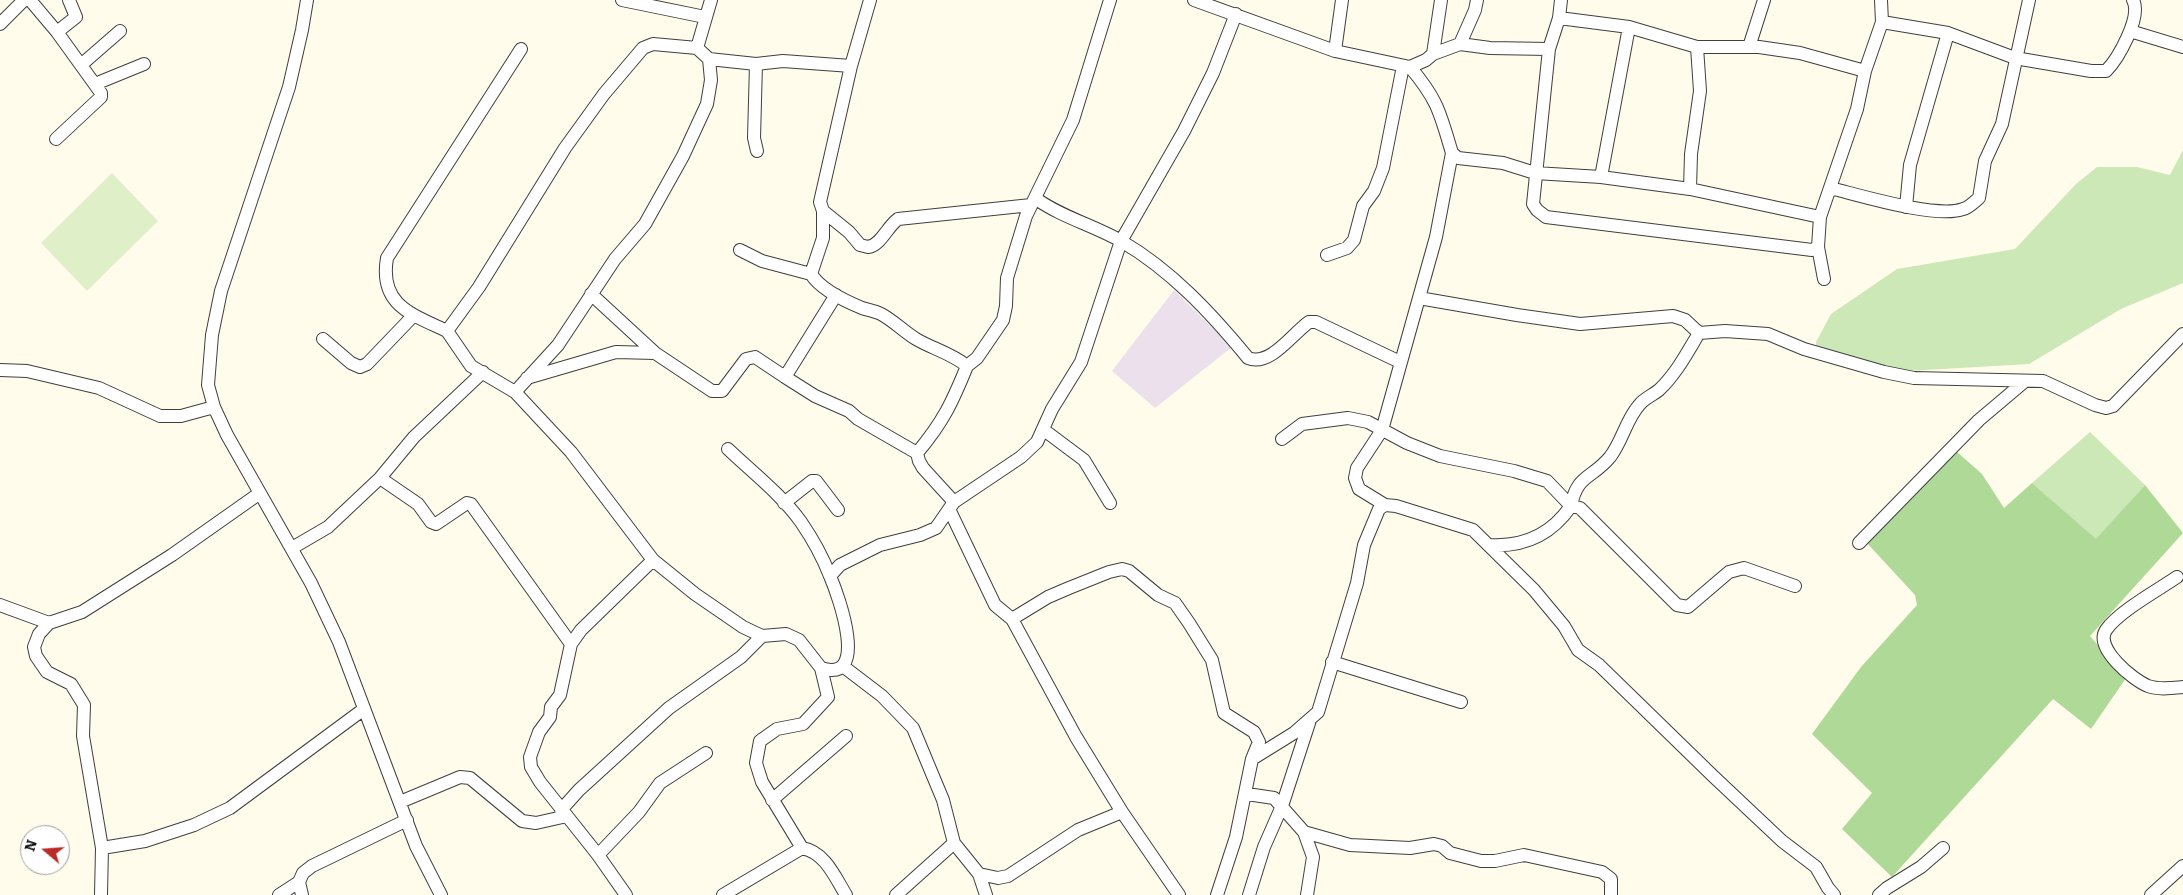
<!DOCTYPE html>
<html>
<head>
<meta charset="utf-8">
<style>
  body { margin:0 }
  #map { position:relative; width:2183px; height:895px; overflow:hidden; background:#fffcec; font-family:Bitter,serif }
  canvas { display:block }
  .north { position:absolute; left:20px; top:825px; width:50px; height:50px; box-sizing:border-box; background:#fff; border:1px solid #9e9e9e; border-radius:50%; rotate:288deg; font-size:14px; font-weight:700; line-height:20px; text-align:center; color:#0c0c0c }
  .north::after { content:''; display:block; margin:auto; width:18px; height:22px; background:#ba2b27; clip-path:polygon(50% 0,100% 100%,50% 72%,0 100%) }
</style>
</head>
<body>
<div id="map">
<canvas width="2183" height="895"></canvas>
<div class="north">N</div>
</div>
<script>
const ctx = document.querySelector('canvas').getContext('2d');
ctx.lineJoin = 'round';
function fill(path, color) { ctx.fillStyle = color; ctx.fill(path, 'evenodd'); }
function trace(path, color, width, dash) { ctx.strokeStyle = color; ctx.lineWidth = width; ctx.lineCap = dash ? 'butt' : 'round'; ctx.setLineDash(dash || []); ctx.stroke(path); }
const industrial = new Path2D(`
  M1174,290l58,57 -77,61 -43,-37z`);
const green = new Path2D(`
  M2183,150v133l-62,26 -92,55 -139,8 -74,-20v-10l15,-28 66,-45 118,-20 61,-65 21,-17h40l33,8z
  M2090,432l55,53 -49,55 -64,-57z`);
const forest = new Path2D(`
  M1957,452l25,22 22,34 28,-25 64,56 49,-54 38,48 -93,103 36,42 -35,51 -38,-30 -161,178 -50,-48 30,-36 -60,-59 49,-67 56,-62 -2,-10 -49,-53z`);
const pitch = new Path2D(`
  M112,173l46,48 -71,70 -46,-48z`);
const minor = new Path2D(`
  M30,0l27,32 44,61v4l-45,42
  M307,0l-5,30 -13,57 -68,204 -9,44 -4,50 6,22 13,28 84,148 28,59 77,204 25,49
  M622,0l83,17
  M870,0l-19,66 -31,136 3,9v27l-12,36c10,16 34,27 51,34 6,2 13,3 19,6 13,7 22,17 35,25 17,10 35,14 51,27l10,-8 26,-38 3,-14 1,-28 19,-62 47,-96 37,-120
  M1194,0l141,51 75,16 16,-7 7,-6 27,-10 30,4 59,1 10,-31 70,9 68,20h62l41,6 65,18
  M1881,0l1,22 66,11 67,25 76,13h15c12,-12 36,-54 27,-71
  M1559,18l2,-18
  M0,24l24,-24
  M2130,31l53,16
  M57,32l19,-15 -7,-17
  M1460,44l15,-34 2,-10
  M1749,47l15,-47
  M697,48l14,-48
  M1335,51l7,-51
  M1433,54l8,-54
  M709,59l47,5 27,-3 68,5
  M756,64l-2,74 3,13
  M81,65l39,-34
  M1410,67c28,33 30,46 42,86l6,5 45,5 32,10 66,4 89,12 130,28 -2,30 -6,3 -266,-33 -9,-7 -4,-6 16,-155
  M95,84l49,-20
  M1601,177l28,-150
  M1830,188c29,7 107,31 133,21 6,-1 11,-7 16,-11l6,-37 17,-37 27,-124
  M1690,189l1,-35 9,-63 -3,-44
  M1035,198c26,19 58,27 86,43 50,29 90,72 127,117 22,9 44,-24 61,-36h7l84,40
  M1906,207l4,-42 38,-132
  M823,211l26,21 11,13 8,2c13,-2 19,-20 30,-28l133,-14
  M1820,217l37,-108 8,-38 17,-49
  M1818,247l6,32
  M740,250l22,11 49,13
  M1327,255l20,-7 7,-8 9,-34 11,-15 9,-23 20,-102
  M591,294l64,59 57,38h10l24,-32 9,-2 30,20 51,-82
  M1419,298l98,17 63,9 93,-8 12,4 14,13
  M447,331c-36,-17 -68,-26 -60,-73l134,-209
  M323,339l28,24 9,4 7,-3 47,-49
  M0,370l27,1 72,17 61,28h21l33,-9
  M785,377l30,19 34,15 9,8 59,34
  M527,378l89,-26 39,1
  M515,392l43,-47 57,-86 30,-35 38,-68 24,-52 4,-24 -2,-21 -12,-11 -44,-4 -10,4 -39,46 -39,54 -86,139 -32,44 24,35 44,26 56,60 82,108 42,34 48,33 19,9 24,-2 13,6 22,28 7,29 -25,27 -26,5 -17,12 -4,22 6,19 40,66
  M1044,430l40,30 26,43
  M1282,439l20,-15 46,-6 20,4 39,21 33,13 74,15 33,10 24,25c6,-32 21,-27 39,-49 13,-17 16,-38 30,-53 5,-6 13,-9 19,-14 17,-16 28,-37 40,-57l26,-2 43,3 36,15 80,23 30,6 129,3 52,24 11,3 7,-2 70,-72
  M728,449c24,23 54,46 73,73 11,16 22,36 29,54 9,21 40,108 -9,92
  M380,478l38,26 13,18 5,2 31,-21 4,1 100,140
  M954,502l-31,-34 -4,-7 -2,-8c26,-31 35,-50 50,-87
  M784,503l28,-22h4l22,29
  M1385,505l-26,-16 -4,-11 2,-10 25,-38 54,-193 16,-84
  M950,511l45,94 17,14 64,118 46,75 57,83
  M1859,543l120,-123 45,-38
  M1490,545c34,2 61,-10 81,-39l9,2 97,97 11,2 41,-35 15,-4 51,18
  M292,548l36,-21 52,-49 34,-41 69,-65
  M830,576l10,-11 40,-20 40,-10 16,-7 18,-26 67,-45 16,-15 15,-33 29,-47 40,-121 63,-110 29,-58 23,-59
  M2177,577c-19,13 -59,35 -71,53 -12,18 27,50 42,56 11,4 24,2 35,1
  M0,605l49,18
  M1012,619l36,-22 21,-9 40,-16 13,-3 7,2 29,24 17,8 14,20 23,37 12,53 30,19 5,10 -7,17 -16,78 -19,58
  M1332,662l129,40
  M844,667l38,29 31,32 30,72 11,43 25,31 19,4 10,-2 70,-46 44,-18
  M1252,759l42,-26 24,-21 39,-129 7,-38 15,-36 6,-4 11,1 77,24 61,60 30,36 14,24 21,15 114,111 69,65 34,26 12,21 6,7
  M1247,794l27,4 30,34 46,13 60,3 24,-4 8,2 8,7 31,8h14l29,-6 78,17 9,7v16
  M772,800l74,-64
  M400,802l60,-25 10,1 52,43 14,2 31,-7
  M561,810l18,-20 90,-82 72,-51 21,-21
  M1304,832l9,25 -6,38
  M102,848l43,-7 49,-16 36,-17 134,-99
  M598,855l41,-43 21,-29 46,-30
  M979,874l7,21
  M299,882l3,13
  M101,895l1,-47 -19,-112 1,-31 -13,-21 -24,-12 -11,-16 -2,-9 5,-13 10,-11 33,-11 90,-57 88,-62
  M279,895l20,-13 4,-9 9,-7 95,-46
  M626,895l-28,-40 -58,-73 -9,-15 -1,-10 9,-25 11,-15 1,-10 9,-12 11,-51 10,-14 72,-70
  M723,895l79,-47c23,4 33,29 44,47
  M896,895l58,-52
  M1249,895l15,-48 18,-41 28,-86
  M1879,895l8,-7 34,-21 22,-19
  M2151,895l32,-29`);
fill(industrial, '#ebe0eb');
fill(green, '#cce8b7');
fill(forest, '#afd996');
fill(pitch, '#dfefc8');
trace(minor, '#3f3f3f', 14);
trace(minor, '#fff', 12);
</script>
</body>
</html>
